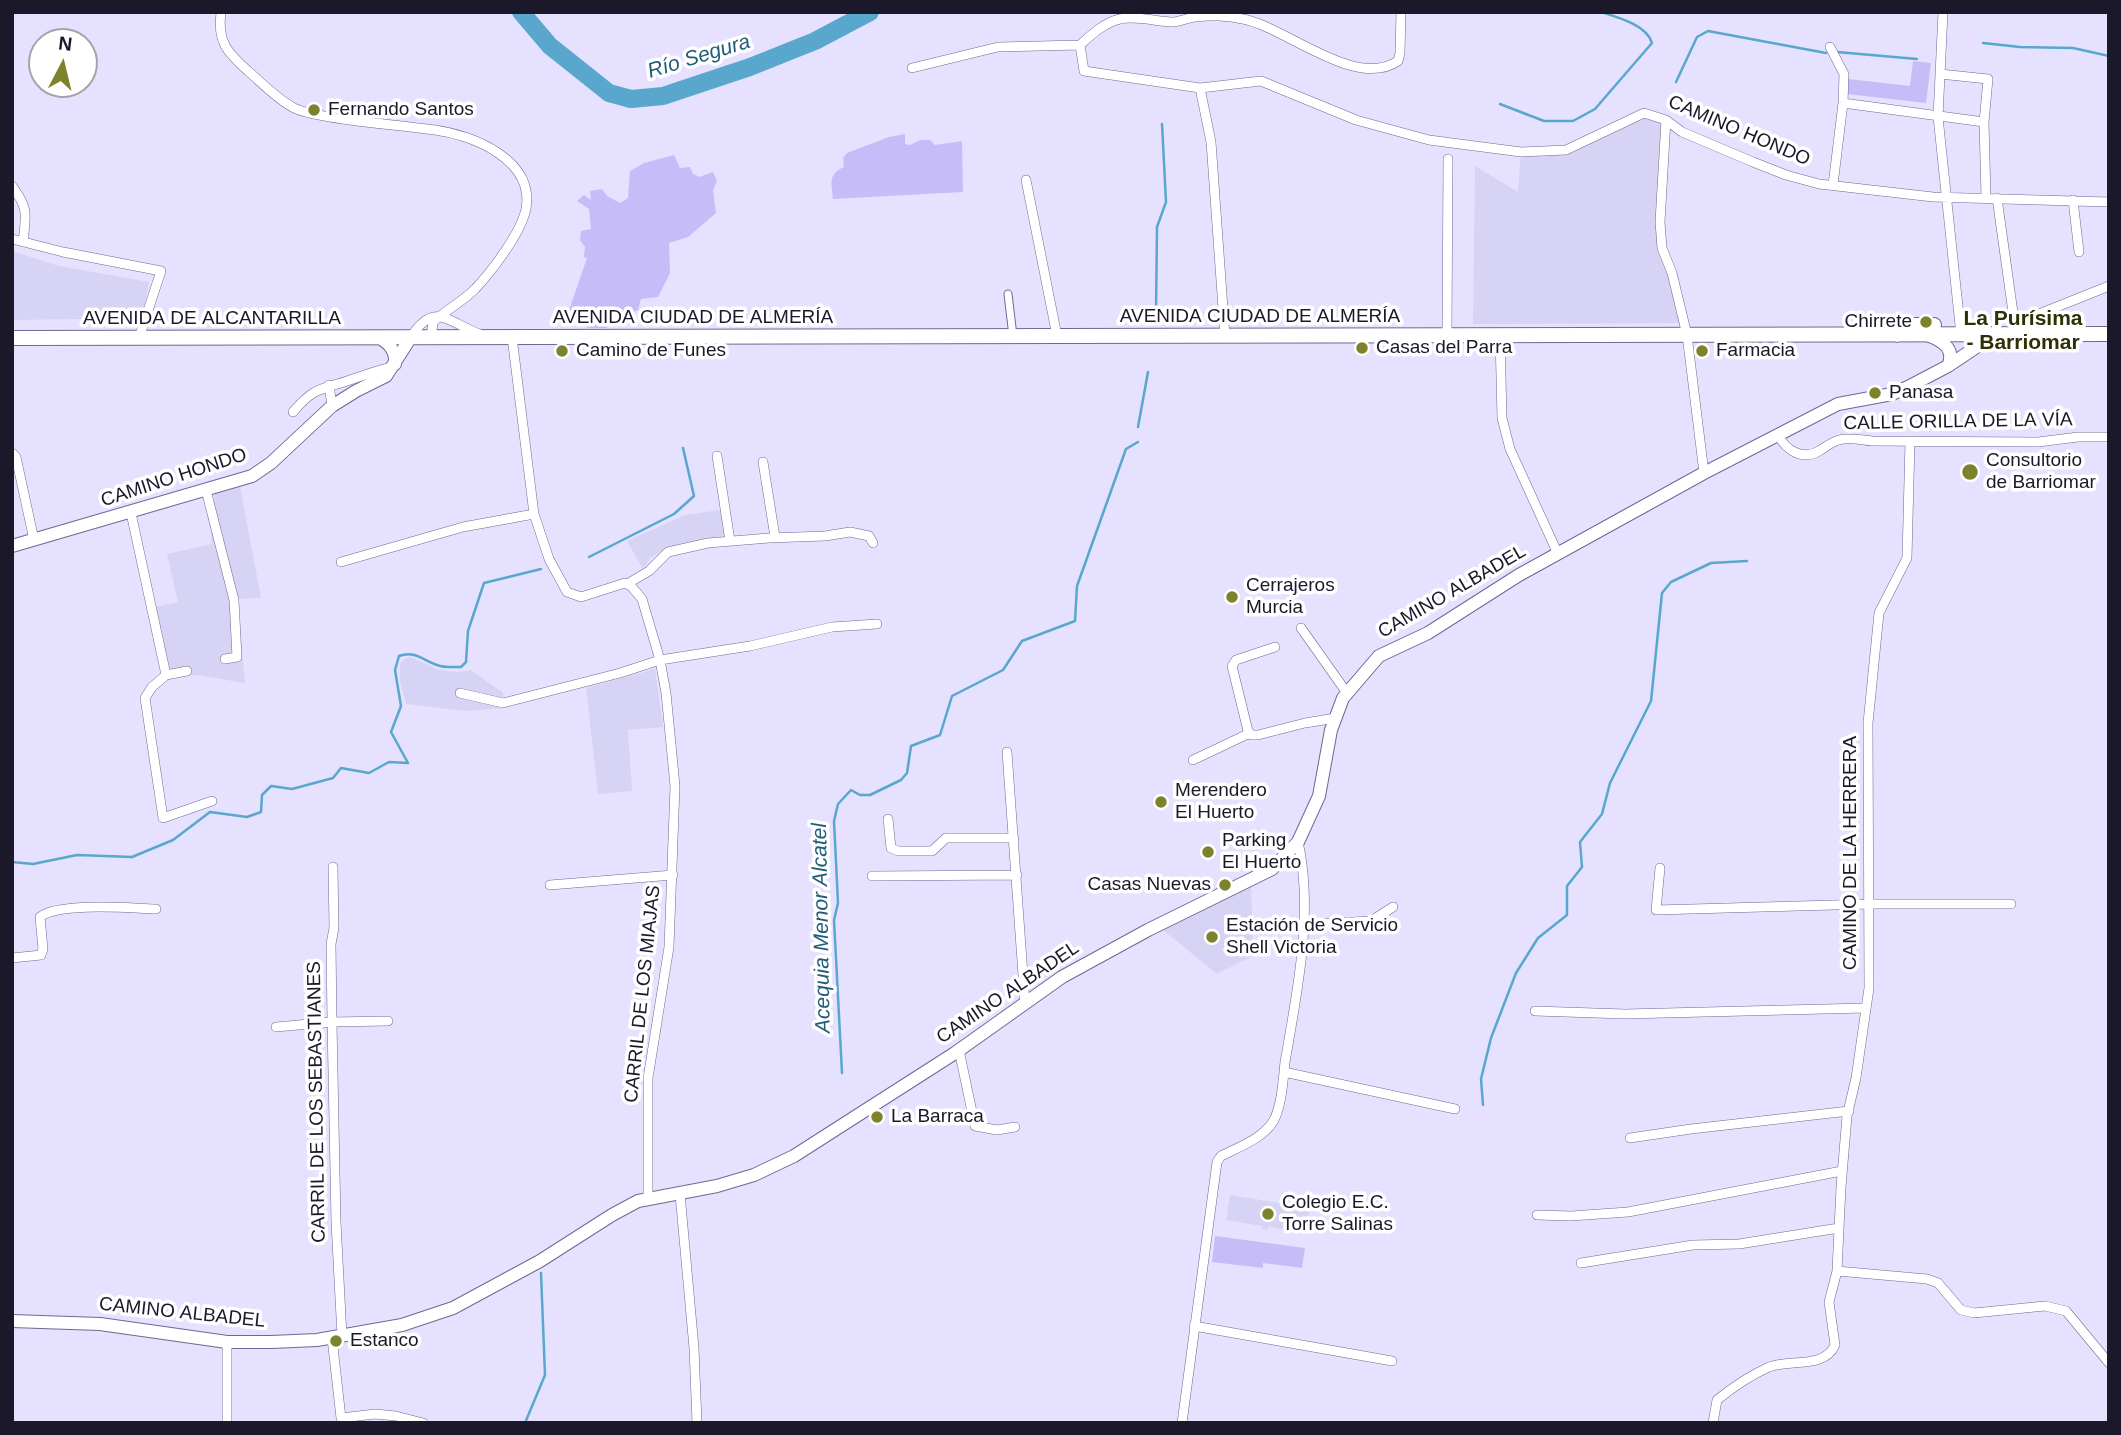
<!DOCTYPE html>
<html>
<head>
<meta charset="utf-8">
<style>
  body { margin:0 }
  #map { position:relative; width:2121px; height:1435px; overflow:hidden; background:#e5e1fe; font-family:Arial,sans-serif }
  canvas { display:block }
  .frame { position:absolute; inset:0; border:14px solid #1b1829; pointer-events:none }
  .north { position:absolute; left:28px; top:28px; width:70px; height:70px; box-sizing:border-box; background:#fff; border:2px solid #a4a3a9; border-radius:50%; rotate:7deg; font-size:19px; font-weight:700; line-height:28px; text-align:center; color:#1b1829 }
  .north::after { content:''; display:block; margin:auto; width:24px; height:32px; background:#7f822c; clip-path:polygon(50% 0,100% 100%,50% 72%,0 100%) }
</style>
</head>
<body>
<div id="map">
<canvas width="2121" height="1435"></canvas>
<div class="frame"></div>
<div class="north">N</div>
</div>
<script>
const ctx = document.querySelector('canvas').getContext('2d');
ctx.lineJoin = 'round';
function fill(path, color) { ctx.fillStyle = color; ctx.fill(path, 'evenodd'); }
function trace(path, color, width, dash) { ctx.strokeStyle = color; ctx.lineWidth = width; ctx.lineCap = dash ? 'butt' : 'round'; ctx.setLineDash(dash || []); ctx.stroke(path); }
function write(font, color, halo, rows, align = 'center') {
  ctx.font = font + ' Arial,sans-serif'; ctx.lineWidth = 7; ctx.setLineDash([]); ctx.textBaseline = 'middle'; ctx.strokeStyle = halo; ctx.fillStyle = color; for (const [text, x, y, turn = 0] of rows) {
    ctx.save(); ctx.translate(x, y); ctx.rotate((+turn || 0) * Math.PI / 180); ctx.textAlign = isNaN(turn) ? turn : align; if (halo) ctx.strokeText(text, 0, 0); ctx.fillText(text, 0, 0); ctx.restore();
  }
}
const built = new Path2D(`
  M1644,113l22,7 -6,102 23,101 -210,1 2,-158 43,26 3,-40 45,-2z
  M12,251l47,15 90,16 -7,36 -130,2z
  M240,486l21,112 -24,1 8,84 -48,-8 -19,1 -12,5 -15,-73 27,-6 -11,-48 44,-10 4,-50z
  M720,510l6,28 -41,5 -18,5 -17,10 -7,11 -16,-28 58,-26z
  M410,657l29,13 18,2 14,-2 32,23 1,15 -40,3 -58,-7 -6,-23v-17l4,-5z
  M655,669l8,58 -35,3 4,61 -34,3 -12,-106z
  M1251,879l2,77 -36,18 -60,-49z
  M1230,1195l80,13 -4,25 -38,-6v3l-6,-1v-3l-36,-6z`);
const green = new Path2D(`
  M1913,61l18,2 -5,40 -79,-9 1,-15 62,7z
  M905,134v10l5,1 10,-5h10l5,5 27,-4 1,51 -130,7c-1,-16 -6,-24 11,-32l-1,-9 4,-5 42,-16z
  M674,155l6,13 10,-1 3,7 6,3 14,-5 4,9 -4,9 3,23 -28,24 -19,6 1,30 -12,24 -17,2 -3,11 -14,6 -10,-5 -7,17h-19l-21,-12 20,-58 -3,-1 1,-10 -5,-7 1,-9 10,-2 -2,-20 -12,-8 7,-6 7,5 -1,-9 12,-2 5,7 13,7 8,-5 2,-27 14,-8z
  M1215,1236l90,12 -3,20 -39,-5v5l-51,-6z`);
const stream = new Path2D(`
  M1983,43l37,4 53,1 36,8
  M1837,52l80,7
  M1676,82l21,-45 11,-6 118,22
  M1500,104l44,17h29l22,-12 57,-66c-5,-18 -35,-26 -51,-31
  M1156,313l1,-86 9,-25 -4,-78
  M1138,427l10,-55
  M589,557l85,-43 20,-18 -11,-48
  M12,862l21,2 44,-9 55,2 41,-17 37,-28 37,5 14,-5 1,-17 9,-9 21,3 41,-11 8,-10 28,5 20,-11 19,1 -17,-31 10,-26 -6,-36 4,-14c15,-6 24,4 38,9 8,3 16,2 24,2l5,-5 2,-31 16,-48 57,-14
  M842,1073l-8,-153 4,-17 -4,-82 4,-17 13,-14 9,5h10l31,-15 6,-7 4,-27 29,-11 12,-39 51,-26 19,-29 53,-20 2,-35 49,-137 12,-7
  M1483,1105l-2,-26 10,-41 25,-65 22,-35 29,-23v-29l15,-19 -2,-25 22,-28 8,-31 41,-82 11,-108 9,-11 40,-19 36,-2
  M525,1423l20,-48 -4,-102`);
const river = new Path2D(`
  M521,12l29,34 59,47 22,6 32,-3 87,-29 65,-26 55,-29`);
const pedestrian = new Path2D(`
  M1008,294l5,42`);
const minor = new Path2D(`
  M221,12c-4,30 6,40 27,59 14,12 29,28 46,37 10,5 24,7 36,9 35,6 70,8 105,13 38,5 100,30 91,79 -5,24 -34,62 -51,80 -13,13 -29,21 -42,33l-1,8 3,7
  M1943,12l-5,105 23,218
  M1080,45c11,-10 25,-23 40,-26 17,-4 37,3 54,3 7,-1 14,-4 21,-5 14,-2 34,-1 48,2 43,8 112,71 155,42l2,-8 1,-41
  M1830,47l14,27 -1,29 -10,82
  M912,68l86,-21 82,-2 4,26 116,17 61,-7 95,39 73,20 92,12 45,-2 78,-37 22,7 16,12 71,30 33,13 33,9 114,13 176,5
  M1940,74l48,5 -4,43 2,75
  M1200,88l11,54 14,194
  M1843,103l141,19
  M1666,120l-6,102 2,26 10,25 15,62 17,138
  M1026,180l31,156
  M12,186c17,23 14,28 11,56
  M1997,198l19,136
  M2073,200l6,52
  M12,239l51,13 98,19 -22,67
  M2014,324l95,-38
  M1447,335l1,-176
  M1500,335l2,83 8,31 48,105
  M411,337c24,-38 39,-13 69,-3
  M512,337l22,177 15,45 18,33 14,5 44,-14 6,3 11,13 18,61 6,33 9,93 -6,161 -21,131v121
  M329,385l3,21
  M293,412c22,-26 28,-22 57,-32 15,-5 28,-10 43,-13
  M1778,435c8,15 24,26 41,16 7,-4 12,-9 20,-11 10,-3 22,0 33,1l166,1 40,-5h31
  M12,453l4,4 18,83
  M717,456l13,85
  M763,462l12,75
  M206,490l28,110 3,57 -12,2
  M131,513l35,162 21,-4
  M341,562l122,-35 71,-13
  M627,584l22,-13 19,-19 40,-9 61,-5 56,-2 25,-4 19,4 4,7
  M1301,628l46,65
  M1275,647l-39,13 -4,6 16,65 3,4h7l47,-12 31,-5
  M166,675l-14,12 -7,11 18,120 49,-17
  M460,693l43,10 117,-30 40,-13 90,-14 82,-19 45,-3
  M1007,752l18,251
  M1193,760l57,-27
  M888,819l3,29 7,3h34l14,-13h68
  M333,867l1,61 -3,16 1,78 4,200 6,114
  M1660,868l-4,42 213,-6h142
  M872,876l145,-1
  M550,885l123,-10
  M1303,925l68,-4 22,-14
  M12,958l29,-3 2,-6 -3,-32c19,-15 90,-9 116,-8
  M1535,1011l90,3 240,-6
  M276,1027l56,-5 56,-1
  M959,1050l16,76 22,4 18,-3
  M1284,1072l171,37
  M1630,1138l61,-9 158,-18
  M680,1194l14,154 3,75
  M1537,1215l34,1 57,-4 214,-41
  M1581,1263l112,-18 46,-1 100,-16
  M1837,1271l90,8 11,4 23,27 13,3 71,-7 21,5 43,52
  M1194,1326l198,35
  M332,1338l9,80 34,-4 21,2 27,7
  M227,1423v-81
  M1182,1423l35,-261 4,-6c18,-9 43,-18 53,-36 8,-16 9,-40 11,-58 12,-69 29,-151 13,-220
  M1713,1423l4,-23c16,-13 32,-24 52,-33 19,-8 56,2 66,-22l-6,-43 8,-31 4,-84 6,-71 9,-38 13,-90 -1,-265 11,-110 28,-55 3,-117`);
const secondary = new Path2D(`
  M1927,335c15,5 29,14 21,31
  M378,337c11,6 18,13 17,27
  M12,546l240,-70 19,-13 61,-57 24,-15 30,-15 25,-39
  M12,1321l88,3 127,18h44l46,-2 85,-15 51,-17 87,-47 72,-46 26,-14 79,-15 37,-11 40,-19 161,-103 107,-76 86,-47 124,-61 26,-27 21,-46 12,-66 12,-32 36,-42 49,-23 91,-58 185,-102 134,-69 54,-10 16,-7 40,-21 48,-32`);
const primary = new Path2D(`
  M1897,335v-10h37
  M12,338l2097,-4`);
const markers = [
  [314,110,7,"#7f822c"],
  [1926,322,7,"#7f822c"],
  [1362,348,7,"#7f822c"],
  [562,351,7,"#7f822c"],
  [1702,351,7,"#7f822c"],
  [1875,393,7,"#7f822c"],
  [1970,472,9,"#7f822c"],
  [1232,597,7,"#7f822c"],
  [1161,802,7,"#7f822c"],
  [1208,852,7,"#7f822c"],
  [1225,885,7,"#7f822c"],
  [1212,937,7,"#7f822c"],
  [877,1117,7,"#7f822c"],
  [1268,1214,7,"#7f822c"],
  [336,1341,7,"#7f822c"]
];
const poiNames = [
  ["Fernando Santos",328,110],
  ["Chirrete",1912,322,"right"],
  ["Casas del Parra",1376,348],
  ["Camino de Funes",576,351],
  ["Farmacia",1716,351],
  ["Panasa",1889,393],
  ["Consultorio",1986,461],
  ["de Barriomar",1986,483],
  ["Cerrajeros",1246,586],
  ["Murcia",1246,608],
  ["Merendero",1175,791],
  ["El Huerto",1175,813],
  ["Parking",1222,841],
  ["El Huerto",1222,863],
  ["Casas Nuevas",1211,885,"right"],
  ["Estación de Servicio",1226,926],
  ["Shell Victoria",1226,948],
  ["La Barraca",891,1117],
  ["Colegio E.C.",1282,1203],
  ["Torre Salinas",1282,1225],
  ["Estanco",350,1341]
];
const streetNames = [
  ["CAMINO HONDO",1739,131,23],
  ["AVENIDA CIUDAD DE ALMERÍA",1260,317],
  ["AVENIDA CIUDAD DE ALMERÍA",693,318],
  ["AVENIDA DE ALCANTARILLA",212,319],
  ["CALLE ORILLA DE LA VÍA",1958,422,-1],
  ["CAMINO HONDO",174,478,-18],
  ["CAMINO ALBADEL",1452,592,-30],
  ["CAMINO DE LA HERRERA",1851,853,-90],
  ["CAMINO ALBADEL",1008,993,-34],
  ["CARRIL DE LOS MIAJAS",643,994,-84],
  ["CARRIL DE LOS SEBASTIANES",317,1102,-91],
  ["CAMINO ALBADEL",182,1313,6]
];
const waterNames = [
  ["Río Segura",699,57,-17],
  ["Acequia Menor Alcatel",822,928,-91]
];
const neighbourhoodNames = [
  ["La Purísima",2023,319],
  ["- Barriomar",2023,343]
];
fill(built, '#d7d3f4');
fill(green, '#c6bdf8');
trace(stream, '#59a7cd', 2.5);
trace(river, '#59a7cd', 18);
trace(pedestrian, '#6f6893', 9);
trace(minor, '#6f6893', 10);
trace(secondary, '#6f6893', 14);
trace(primary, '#6f6893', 16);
trace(pedestrian, '#fff', 7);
trace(minor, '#fff', 9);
trace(secondary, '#fff', 12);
trace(primary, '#fff', 14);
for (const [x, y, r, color] of markers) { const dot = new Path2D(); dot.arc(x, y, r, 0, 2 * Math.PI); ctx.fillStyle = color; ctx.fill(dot); trace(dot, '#fff', 2.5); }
write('19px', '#1b1829', '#fff', poiNames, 'left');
write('19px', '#1b1829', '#fff', streetNames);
write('italic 21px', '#225d78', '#fff', waterNames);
write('bold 21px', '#2f3005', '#fff', neighbourhoodNames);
</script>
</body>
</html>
